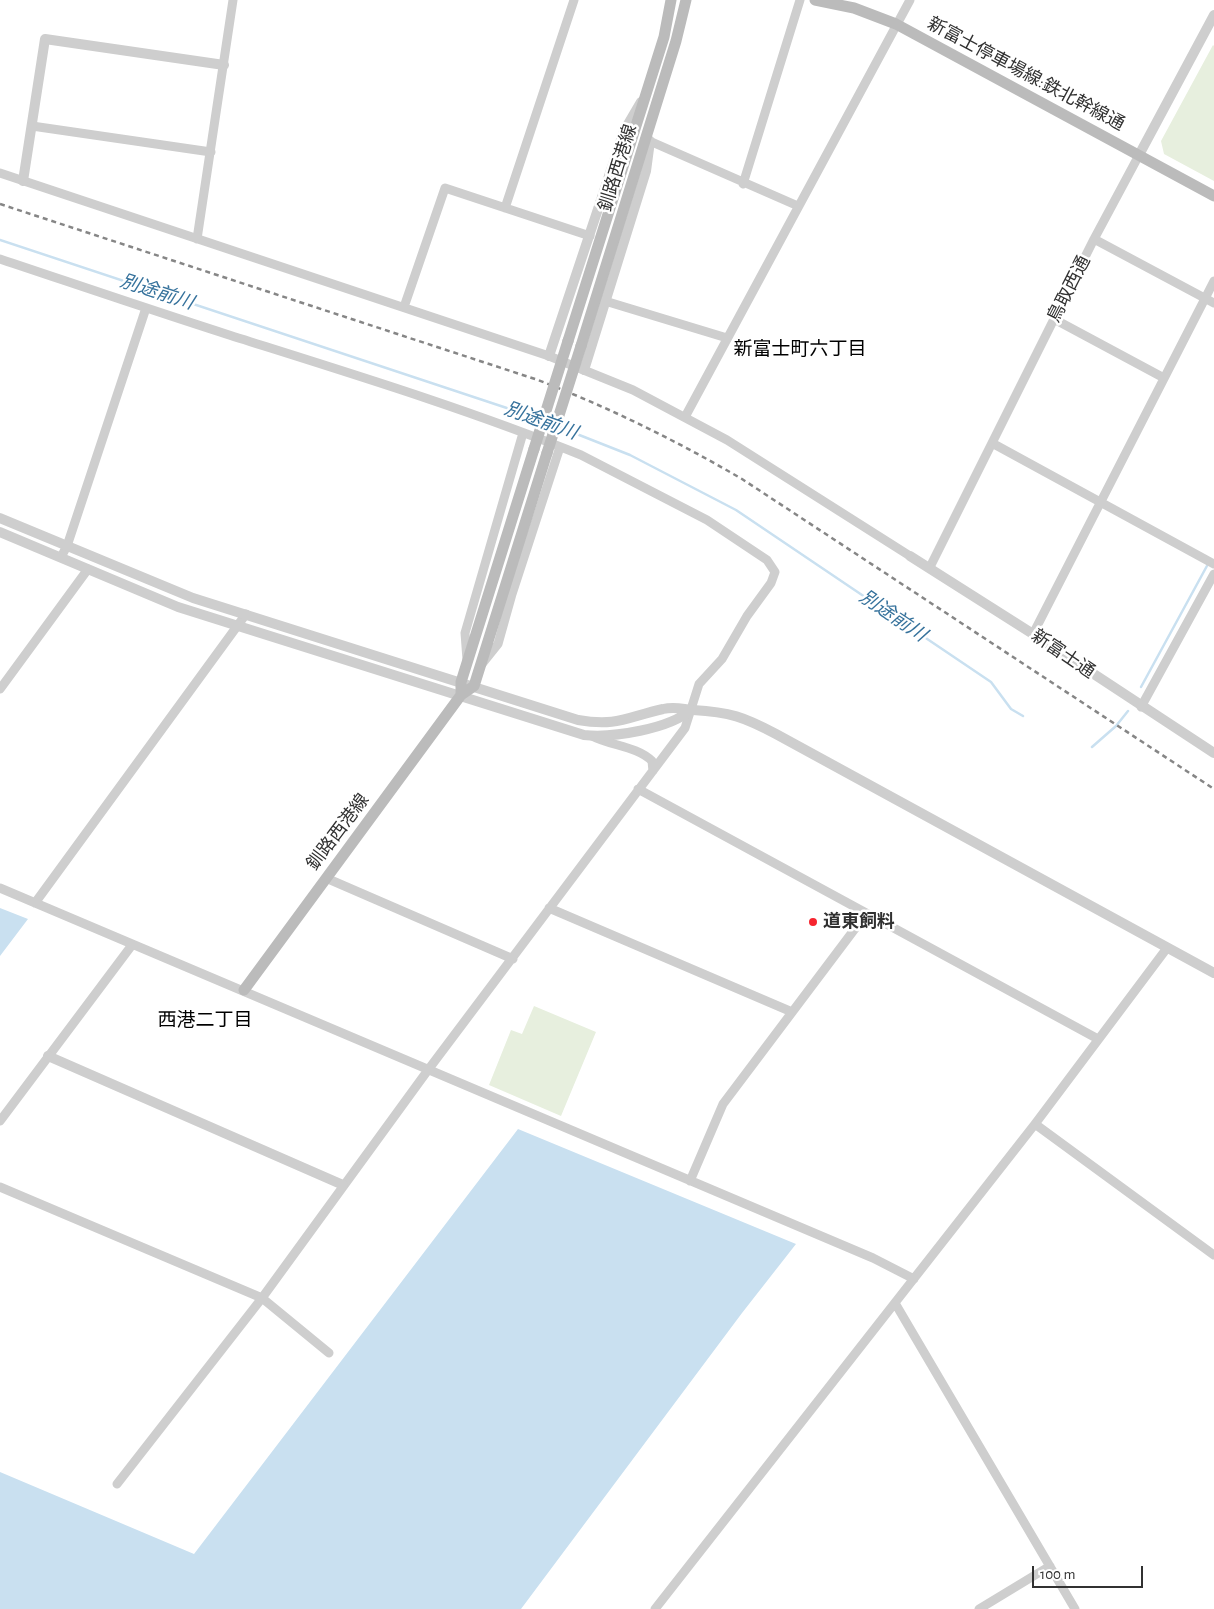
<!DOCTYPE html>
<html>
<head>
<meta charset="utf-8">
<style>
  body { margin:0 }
  #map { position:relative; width:1214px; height:1609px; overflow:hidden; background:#fff; font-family:"Alegreya Sans",sans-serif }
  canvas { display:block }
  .scale { position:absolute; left:1032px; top:1566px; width:111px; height:22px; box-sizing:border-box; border:2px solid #313131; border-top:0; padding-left:6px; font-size:15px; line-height:18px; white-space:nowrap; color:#313131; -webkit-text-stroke:4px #fff; paint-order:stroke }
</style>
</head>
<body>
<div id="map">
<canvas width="1214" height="1609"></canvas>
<div class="scale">100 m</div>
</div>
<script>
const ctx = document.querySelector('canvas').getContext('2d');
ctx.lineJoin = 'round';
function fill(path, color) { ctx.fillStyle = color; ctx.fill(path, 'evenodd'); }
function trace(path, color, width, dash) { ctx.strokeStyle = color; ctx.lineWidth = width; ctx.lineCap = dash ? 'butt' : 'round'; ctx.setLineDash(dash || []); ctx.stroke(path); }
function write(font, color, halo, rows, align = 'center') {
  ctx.font = font + ' "Alegreya Sans","Noto Sans JP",sans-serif'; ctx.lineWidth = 5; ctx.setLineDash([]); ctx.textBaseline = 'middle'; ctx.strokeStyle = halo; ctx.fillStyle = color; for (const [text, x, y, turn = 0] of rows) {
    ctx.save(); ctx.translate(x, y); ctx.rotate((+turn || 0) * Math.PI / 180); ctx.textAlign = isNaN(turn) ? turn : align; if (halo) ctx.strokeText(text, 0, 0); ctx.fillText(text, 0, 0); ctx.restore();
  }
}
const green = new Path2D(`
  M1213,45l1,1v135l-50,-27 -3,-13z
  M534,1006l62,26 -35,84 -72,-31 22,-55 11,4z`);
const water = new Path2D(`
  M0,908l28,11 -28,37z
  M518,1129l278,115 -54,69 -221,296h-521v-137l194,82z`);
const stream = new Path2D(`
  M0,240l540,179
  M559,427l71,28 106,55 255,172 20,27 12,7
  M1141,687l67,-123
  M1092,747l24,-21 12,-15`);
const minor = new Path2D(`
  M32,126l179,26
  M645,139l153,67
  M0,173l549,183 84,34 94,50 183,116
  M743,184l57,-184
  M505,208l69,-208
  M197,239l36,-239
  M1094,239l120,64
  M0,259c75,25 151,51 226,75 120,38 239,74 355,121l126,65 60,40 8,12 -4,11 -24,33 -25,43 -23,25 -14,44 -257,342 -166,228 -145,186
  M605,301l122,37
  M404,307l41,-119 145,48
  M1054,319l110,59
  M685,417l225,-417
  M992,443l222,121
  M61,557l6,-11 79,-238
  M930,567l164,-328 45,-84
  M1033,634l181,-353
  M467,660l-2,-27 58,-200
  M482,664l16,-20 14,-50 48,-147
  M0,689l88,-120
  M1141,707l73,-133
  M592,736c19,10 45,10 60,25l1,10
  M638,789l460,250
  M326,878l187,81
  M0,888l873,370 41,21
  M35,903l211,-289
  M549,908l243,104
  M0,1121l132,-176
  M1035,1124l179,131
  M690,1181l33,-77 143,-190
  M0,1187l262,111 67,55
  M895,1303l180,306
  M655,1609l380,-485 132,-176
  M979,1609l71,-43`);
const tertiary = new Path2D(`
  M1139,155l75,-140
  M23,181l22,-142 179,26
  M549,356l75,-225 17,-29
  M584,370l62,-199 4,-30
  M0,518l193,80 385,122c39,7 49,-3 85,-11 12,-3 19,0 30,1 37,2 51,7 83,24l438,239
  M0,532l178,75 406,128c29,3 85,-6 107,-25
  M910,556l123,78 181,119
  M48,1056l295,129`);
const secondary = new Path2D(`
  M815,0l39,8 42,16 318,172
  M568,341l96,-304 7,-37
  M581,346l95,-305 10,-41
  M461,695v-13l73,-233
  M244,990l217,-295 13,-9 73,-233`);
const rail = new Path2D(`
  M0,204l538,176c70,27 139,61 204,99l472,310`);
const secondaryBridge = new Path2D(`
  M534,449l34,-108
  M547,453l34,-107`);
const markers = [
  [813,922,5,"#f6252f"]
];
const streetNames = [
  ["新富士停車場線:鉄北幹線通",1026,74,28],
  ["釧路西港線",618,168,-73],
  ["鳥取西通",1069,289,-63],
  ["新富士通",1063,654,34],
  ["釧路西港線",338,832,-53]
];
const poiNames = [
  ["道東飼料",823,922]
];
const waterNames = [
  ["別途前川",157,292,18],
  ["別途前川",541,421,20],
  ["別途前川",893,616,34]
];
const neighbourhoodNames = [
  ["新富士町六丁目",800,349],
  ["西港二丁目",205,1020]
];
fill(green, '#e7efde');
fill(water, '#c9e0f0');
trace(stream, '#c9e0f0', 2.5);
trace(minor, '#cecece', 9);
trace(tertiary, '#cecece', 10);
trace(secondary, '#bbb', 11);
trace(rail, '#868686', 2.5, [5, 4]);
trace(secondaryBridge, '#bbb', 11);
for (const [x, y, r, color] of markers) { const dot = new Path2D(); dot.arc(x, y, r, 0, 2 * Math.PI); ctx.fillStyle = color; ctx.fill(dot); trace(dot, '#fff', 2); }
write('18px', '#313131', '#fff', streetNames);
write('bold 18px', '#313131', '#fff', poiNames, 'left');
write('italic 19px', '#36729c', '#fff', waterNames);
write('19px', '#000', '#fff', neighbourhoodNames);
</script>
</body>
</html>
